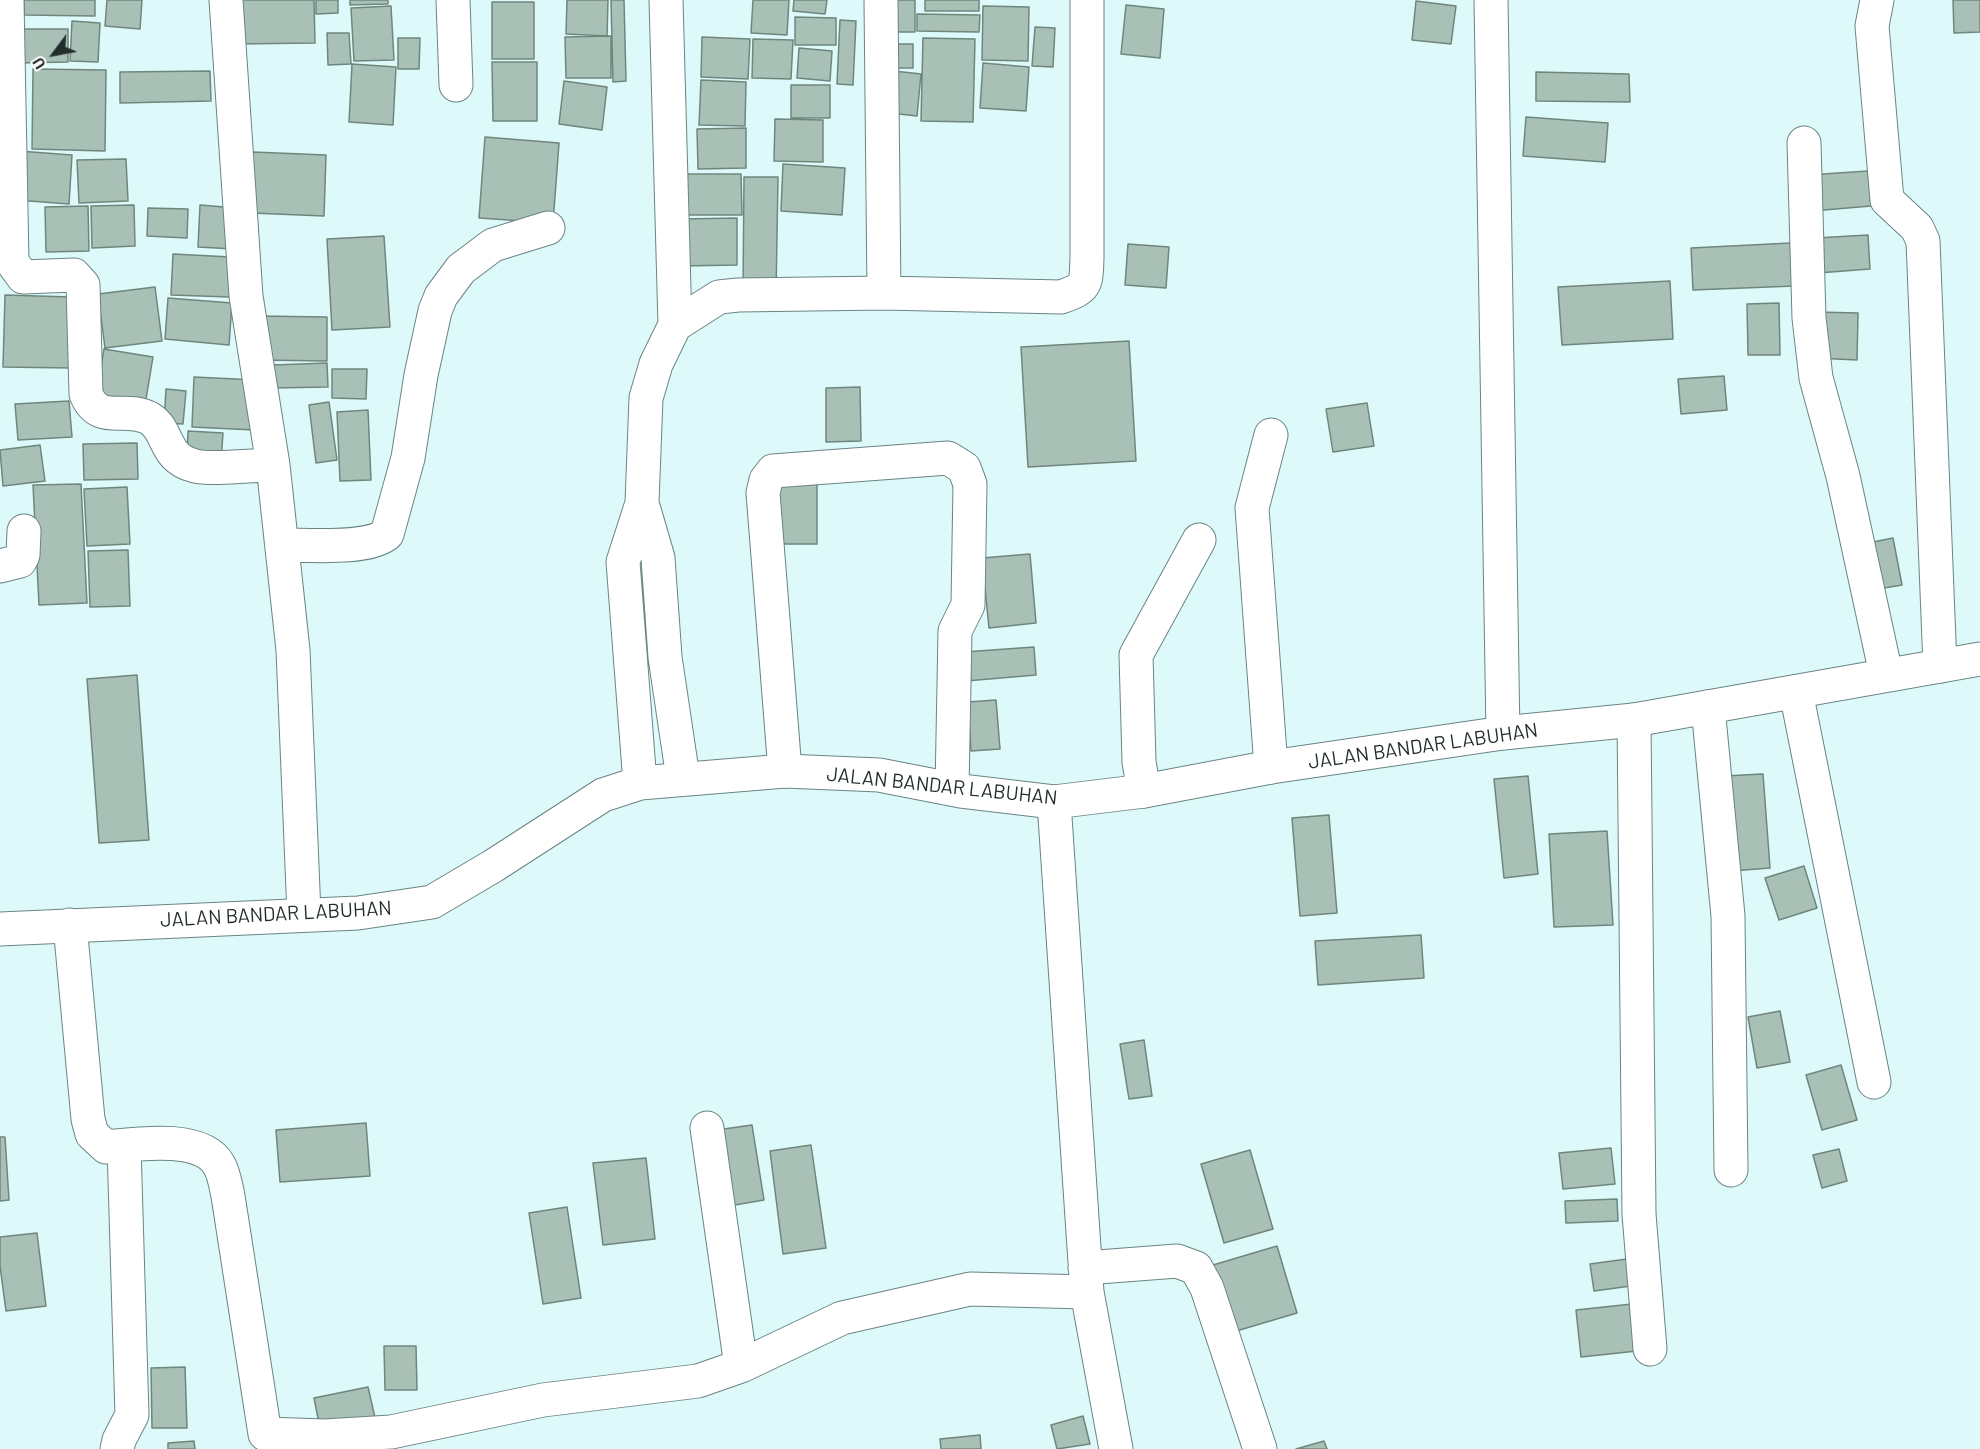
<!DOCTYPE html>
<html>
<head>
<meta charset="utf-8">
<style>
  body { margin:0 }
  #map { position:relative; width:1980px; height:1449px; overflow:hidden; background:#ddf9f9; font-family:Barlow,sans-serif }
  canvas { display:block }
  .north { position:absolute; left:24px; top:24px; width:60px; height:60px; -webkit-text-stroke:4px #fff; paint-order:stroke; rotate:238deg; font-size:16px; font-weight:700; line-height:24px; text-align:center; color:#232d2d }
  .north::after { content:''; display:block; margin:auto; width:21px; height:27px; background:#232d2d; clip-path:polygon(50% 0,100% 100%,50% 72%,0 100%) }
</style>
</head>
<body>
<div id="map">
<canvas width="1980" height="1449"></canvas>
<div class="north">U</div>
</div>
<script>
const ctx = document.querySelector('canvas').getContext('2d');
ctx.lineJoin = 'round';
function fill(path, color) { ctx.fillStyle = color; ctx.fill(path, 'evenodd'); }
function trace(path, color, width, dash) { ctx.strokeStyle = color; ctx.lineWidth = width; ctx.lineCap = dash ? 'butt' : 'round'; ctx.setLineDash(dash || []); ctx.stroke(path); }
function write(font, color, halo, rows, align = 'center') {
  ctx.font = font + ' Barlow,sans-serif'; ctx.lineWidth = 4.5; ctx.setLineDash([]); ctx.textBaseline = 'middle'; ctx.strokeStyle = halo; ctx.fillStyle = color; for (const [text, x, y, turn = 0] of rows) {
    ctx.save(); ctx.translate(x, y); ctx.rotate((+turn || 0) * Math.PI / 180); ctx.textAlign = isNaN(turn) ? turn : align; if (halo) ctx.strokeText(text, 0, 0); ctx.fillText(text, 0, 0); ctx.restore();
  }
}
const building = new Path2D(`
  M24,0h71v16l-71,-1z
  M107,0h35l-2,29 -35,-3z
  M235,0h79l1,43 -79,1z
  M316,0h22v13l-22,1z
  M350,0h38v4l-38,1z
  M567,0h41l-1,36 -41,-2z
  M611,0h13l2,81 -13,1z
  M753,0h36l-2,35 -36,-2z
  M794,0h33l-2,14 -32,-3z
  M893,0h22v32h-21z
  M925,0h54v11h-54z
  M1953,0h27v32l-26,1z
  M1416,1l40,5 -5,38 -39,-4z
  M492,2h42v57h-42z
  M1126,5l38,4 -4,49 -39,-4z
  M391,6l3,54 -40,1 -3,-53z
  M983,6l46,1 -1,54 -46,-1z
  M917,14l63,1 -1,17 -62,-1z
  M795,17l41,1v27h-41z
  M840,20l16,1 -3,64 -16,-1z
  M72,21l28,2 -2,39 -28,-1z
  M1035,27l20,1 -2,39 -21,-1z
  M15,29h53v33l-52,1z
  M327,33h22l2,31 -23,1z
  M611,36v42h-45l-1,-41z
  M702,37l48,2 -2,40 -47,-2z
  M398,38h22l-1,31h-21z
  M923,38l52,1 -2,83 -52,-1z
  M753,39l40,1 -2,39 -39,-1z
  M895,44h18v24h-18z
  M799,48l33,3 -2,30 -33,-3z
  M492,62h45v59h-44z
  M983,63l46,4 -3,44 -46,-3z
  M352,64l44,3 -3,58 -44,-3z
  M33,69l73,1 -1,81 -73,-2z
  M210,71l1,30 -91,2v-31z
  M894,71l27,3 -4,42 -27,-3z
  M1536,72l93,2 1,28 -94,-1z
  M701,80l45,2 -1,44 -46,-1z
  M564,81l43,6 -5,43 -43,-6z
  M791,85h39v33h-39z
  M1526,117l82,6 -3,39 -82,-6z
  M775,119l48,1v42l-49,-1z
  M746,128v40l-48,1 -1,-40z
  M485,137l74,6 -6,80 -74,-5z
  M19,151l53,4 -3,49 -53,-4z
  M253,152l73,3 -2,61 -73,-3z
  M126,159l2,42 -49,2 -2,-43z
  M783,164l62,4 -3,47 -61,-4z
  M1868,171l3,35 -59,5 -4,-36z
  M681,174h60l1,41h-60z
  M744,177h34l-2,116 -33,-1z
  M134,205l1,41 -43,2 -1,-42z
  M200,205l36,3 -2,41 -36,-2z
  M88,206l1,45 -43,1 -1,-45z
  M148,208l40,1 -1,29 -40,-2z
  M737,218v47l-56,1 -1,-47z
  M1868,235l2,34 -52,4 -2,-35z
  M384,236l6,91 -58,3 -5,-91z
  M1791,243l3,43 -101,4 -2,-42z
  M1128,244l41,3 -3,41 -41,-3z
  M173,254l58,3 -1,40 -59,-2z
  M1670,281l3,58 -111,6 -4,-58z
  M155,287l7,54 -57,7 -7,-54z
  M5,295l67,2 -2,71 -67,-1z
  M168,298l64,5 -3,42 -64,-6z
  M1779,303l1,52h-32l-1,-51z
  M1817,312l41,1 -1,47 -41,-2z
  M258,316l69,1v44l-69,-1z
  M1129,341l7,120 -108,6 -7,-120z
  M104,349l49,8 -9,54 -49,-9z
  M327,363l1,24 -54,1 -1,-23z
  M332,369h35l-1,30 -34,-1z
  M1724,376l3,34 -46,4 -3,-35z
  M194,377l63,3 -3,50 -62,-3z
  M860,387l1,54 -35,1v-54z
  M166,389l20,2 -3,33 -19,-1z
  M69,401l3,36 -54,3 -3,-36z
  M329,402l8,58 -21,3 -7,-58z
  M1367,403l7,43 -41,6 -7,-43z
  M368,410l3,70 -31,1 -3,-69z
  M188,431l35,2 -2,29 -34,-2z
  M137,443l1,36 -54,1 -1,-36z
  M40,445l5,36 -42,5 -3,-36z
  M776,480l41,1v63h-41z
  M81,484l6,119 -48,2 -6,-120z
  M127,487l3,57 -43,2 -3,-57z
  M1893,538l9,47 -30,5 -9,-46z
  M128,550l2,56 -40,1 -2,-56z
  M1030,554l6,69 -47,5 -7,-70z
  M1034,647l2,28 -70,6 -2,-29z
  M137,675l12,165 -50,3 -12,-164z
  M996,700l4,49 -29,2 -3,-49z
  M1763,774l7,94 -38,3 -8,-95z
  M1528,776l10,98 -34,4 -10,-99z
  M1329,815l8,98 -37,3 -8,-98z
  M1607,831l6,94 -59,2 -5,-93z
  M1804,866l13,42 -38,12 -14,-42z
  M1421,935l3,43 -106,7 -3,-44z
  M1780,1011l10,51 -33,6 -9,-51z
  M1144,1040l8,56 -23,3 -9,-55z
  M1841,1065l16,55 -35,10 -16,-55z
  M366,1123l4,53 -90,6 -4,-52z
  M752,1125l12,75 -41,7 -13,-76z
  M0,1137h5l4,63 -9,1z
  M811,1145l15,103 -43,6 -13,-103z
  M1611,1148l4,36 -52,5 -4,-36z
  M1839,1149l8,32 -25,7 -9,-33z
  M1250,1150l23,79 -49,14 -23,-79z
  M646,1158l9,81 -52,6 -10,-82z
  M1617,1199l1,22 -52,2 -1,-22z
  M567,1207l14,91 -38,6 -14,-91z
  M37,1233l9,73 -40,5 -6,-45v-29z
  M1277,1246l20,67 -64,19 -20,-67z
  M1627,1259l4,27 -37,5 -4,-27z
  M1632,1304l5,47 -56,6 -5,-47z
  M384,1346h32l1,44h-32z
  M185,1367l2,61h-35l-1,-60z
  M368,1387l8,35 -55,11 -7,-35z
  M1083,1416l7,28 -33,5 -6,-24z
  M980,1435l1,14h-40l-1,-10z
  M194,1441l1,8h-27v-6z
  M1324,1441l3,8h-31z`);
const minor = new Path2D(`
  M7,0l5,262 11,15 51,-2 9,10 3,109c13,32 38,11 63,24 21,12 13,40 46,48 18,4 58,-1 78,-1
  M226,0l20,296 27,169 20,185 11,264
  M453,0l3,85
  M666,0l9,325
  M881,0l3,293
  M1491,0l12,733
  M1877,0l-5,26 15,174 30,28 6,13 17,425
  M1804,143l5,175 7,60 27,98 43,198
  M642,503l16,55 7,99 18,121
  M283,545c26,0 85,5 104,-11l21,-76 13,-83 14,-64 6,-15 20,-27 32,-24 55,-17
  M0,566l20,-5 3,-6 1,-24
  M1796,692l78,390
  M1708,707l20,209 3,254
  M1634,720l5,494 11,135
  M1271,767l-19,-259 19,-73
  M785,771l-22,-278 3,-13 7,-9 175,-13 16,10 6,16 -2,121 -13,26 -3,158
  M640,783l-17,-221 19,-59 4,-105 10,-34 19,-39 44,-28 19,-2 146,-2 177,4c26,-9 25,-12 26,-39v-258
  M1144,791l-5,-29 -3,-107 63,-115
  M70,925l18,194 4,15 14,13c30,-3 96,-13 113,18 5,8 7,22 9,31l37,238 60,2 66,-4 152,-32 155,-19 43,-15 101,-48 128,-29 117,3 -33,-490
  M707,1128l34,238
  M1085,1268l92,-7 19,7 11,20 53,161
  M1087,1292l29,157
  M117,1449l2,-9 13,-25 -8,-269`);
const major = new Path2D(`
  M0,929l358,-16 74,-11 61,-36 110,-71 37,-12 145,-12 94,4 82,16 93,11 90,-11 127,-24 232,-34 131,-13 346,-61`);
const streetNames = [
  ["JALAN BANDAR LABUHAN",1423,746,-8],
  ["JALAN BANDAR LABUHAN",942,786,6],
  ["JALAN BANDAR LABUHAN",276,914,-3]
];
fill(building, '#a9c0b6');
trace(building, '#6f867c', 1.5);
trace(minor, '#6b8485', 35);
trace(major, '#6b8485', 35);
trace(minor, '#fff', 33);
trace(major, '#fff', 33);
write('20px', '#232d2d', '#fff', streetNames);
</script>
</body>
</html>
